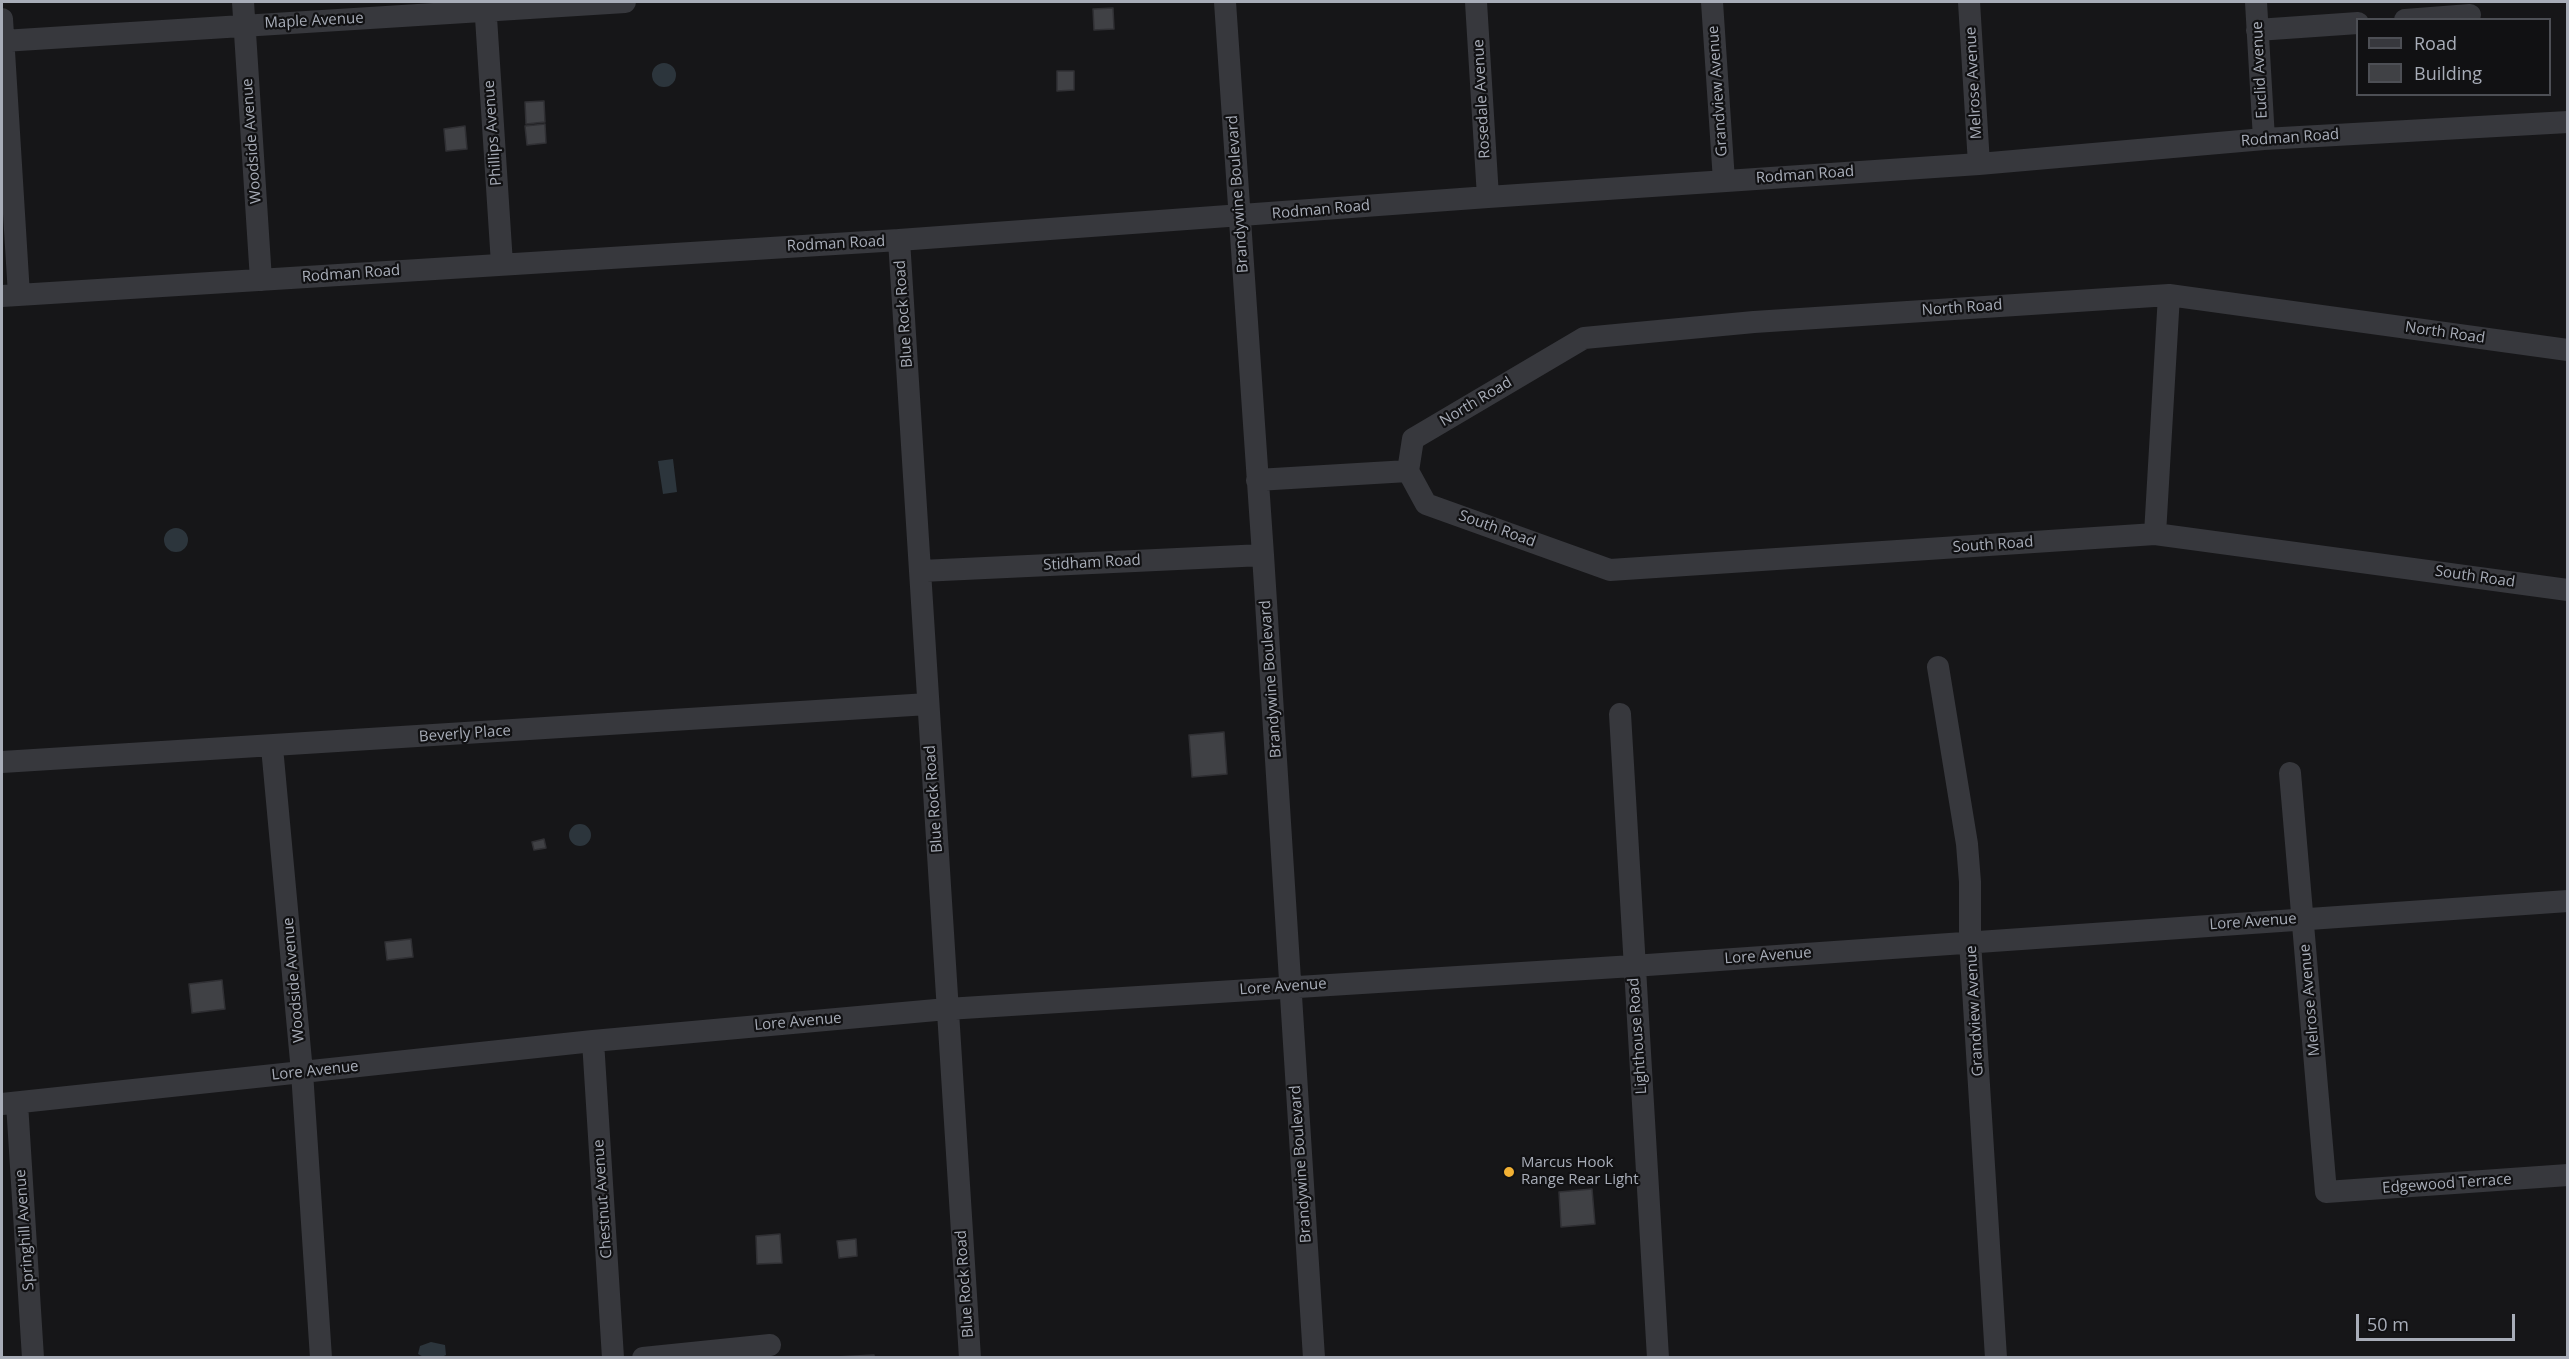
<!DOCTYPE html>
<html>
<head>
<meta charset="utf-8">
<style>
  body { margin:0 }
  #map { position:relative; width:2569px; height:1359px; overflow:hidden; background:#161618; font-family:"Open Sans",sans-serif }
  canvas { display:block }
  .frame { position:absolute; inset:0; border:3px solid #a8adb8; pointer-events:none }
  .legend { position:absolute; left:2356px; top:18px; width:195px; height:78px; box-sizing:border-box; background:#111113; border:2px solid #4d4f55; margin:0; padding:8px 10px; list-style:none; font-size:18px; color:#a8adb8 }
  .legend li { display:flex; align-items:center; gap:12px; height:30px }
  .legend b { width:30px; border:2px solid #4d4f55 }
  .scale { position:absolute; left:2356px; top:1314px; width:159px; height:27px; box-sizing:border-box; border:3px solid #a8adb8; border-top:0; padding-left:8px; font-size:18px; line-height:21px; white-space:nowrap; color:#a8adb8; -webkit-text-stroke:4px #111113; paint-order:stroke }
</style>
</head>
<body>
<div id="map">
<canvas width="2569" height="1359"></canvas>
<div class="frame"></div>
<ul class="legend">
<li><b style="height:8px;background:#37383d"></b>Road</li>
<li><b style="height:16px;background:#404145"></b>Building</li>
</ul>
<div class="scale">50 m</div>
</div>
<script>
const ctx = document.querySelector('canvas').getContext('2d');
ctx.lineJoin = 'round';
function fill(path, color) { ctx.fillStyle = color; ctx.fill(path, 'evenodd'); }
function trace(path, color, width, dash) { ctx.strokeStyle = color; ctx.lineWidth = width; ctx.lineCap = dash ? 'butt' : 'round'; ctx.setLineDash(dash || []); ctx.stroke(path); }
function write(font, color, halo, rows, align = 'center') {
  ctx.font = font + ' "Open Sans",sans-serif'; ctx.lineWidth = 4.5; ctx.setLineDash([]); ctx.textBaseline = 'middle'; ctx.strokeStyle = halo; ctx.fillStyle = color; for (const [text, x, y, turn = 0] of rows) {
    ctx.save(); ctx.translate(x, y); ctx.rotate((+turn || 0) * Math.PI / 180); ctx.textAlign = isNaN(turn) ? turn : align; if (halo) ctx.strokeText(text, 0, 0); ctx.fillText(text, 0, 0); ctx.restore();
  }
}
const water = new Path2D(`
  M652 75a12 12 0 1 1 24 0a12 12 0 1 1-24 0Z
  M673,459l4,33 -14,2 -5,-33z
  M164 540a12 12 0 1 1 24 0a12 12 0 1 1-24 0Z
  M569 835a11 11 0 1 1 22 0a11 11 0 1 1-22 0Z
  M431,1342l14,3 1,10c-7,4 -21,4 -28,-1l2,-8z`);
const building = new Path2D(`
  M1113,8l1,21 -20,1 -1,-21z
  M1057,71h17v19l-17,1z
  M544,101l1,21 -19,2 -1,-22z
  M545,124l1,19 -19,2 -2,-19z
  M465,126l2,23 -21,2 -2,-22z
  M1224,732l3,42 -35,3 -3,-42z
  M544,839l2,9 -12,2 -2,-8z
  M411,939l2,18 -26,3 -2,-18z
  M222,980l3,29 -33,4 -3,-29z
  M1592,1189l3,35 -34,3 -2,-35z
  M780,1234l2,29 -25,1 -1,-28z
  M856,1239l1,17 -18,2 -2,-17z
  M874,1355v3h-39v-1z`);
const minor = new Path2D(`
  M243,2l18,278
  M485,2l17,262
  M1225,2l38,553 51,803
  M1476,2l12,195
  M1712,2l12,179
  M1969,2l10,162
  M2256,2l8,137
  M2,19l17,276
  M2405,20l65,-5
  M2257,30l101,-7
  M3,41l622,-39
  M899,240l71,1118
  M2,296l897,-56 589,-43 491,-33 285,-25 304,-17
  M1408,471l18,33 184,66 545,-36 413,56
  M1257,480l151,-9 5,-32 171,-101 170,-16 415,-27 399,55
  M2155,534l14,-239
  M921,571l342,-16
  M1938,667l29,177 3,38v59l26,417
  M1620,714l38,644
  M272,747l30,325 19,286
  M2,762l926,-58
  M2290,773l36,419 242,-17
  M593,1041l20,317
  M17,1103l16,255
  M2,1104l591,-63 354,-32 686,-43 935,-65
  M643,1358l127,-13`);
const markers = [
  [1509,1172,6,"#f2b134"]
];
const streetNames = [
  ["Maple Avenue",314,21,-3],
  ["Euclid Avenue",2260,70,-93],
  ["Melrose Avenue",1974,83,-93],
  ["Grandview Avenue",1718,91,-94],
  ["Rosedale Avenue",1482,99,-93],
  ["Phillips Avenue",493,133,-94],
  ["Rodman Road",2290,138,-4],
  ["Woodside Avenue",252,141,-94],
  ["Rodman Road",1805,175,-4],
  ["Brandywine Boulevard",1238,194,-94],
  ["Rodman Road",1321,210,-5],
  ["Rodman Road",836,244,-3],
  ["Rodman Road",351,274,-4],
  ["North Road",1962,308,-4],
  ["Blue Rock Road",904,314,-94],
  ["North Road",2445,333,8],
  ["North Road",1476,402,-31],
  ["South Road",1497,529,20],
  ["South Road",1993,545,-4],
  ["Stidham Road",1092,563,-3],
  ["South Road",2475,577,8],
  ["Brandywine Boulevard",1271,679,-94],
  ["Beverly Place",465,734,-4],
  ["Blue Rock Road",934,799,-94],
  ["Lore Avenue",2253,922,-4],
  ["Lore Avenue",1768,956,-4],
  ["Woodside Avenue",294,980,-95],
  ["Lore Avenue",1283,987,-4],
  ["Melrose Avenue",2310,1000,-95],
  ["Grandview Avenue",1975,1011,-93],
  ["Lore Avenue",798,1022,-5],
  ["Lighthouse Road",1638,1036,-94],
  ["Lore Avenue",315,1071,-6],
  ["Brandywine Boulevard",1301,1164,-94],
  ["Edgewood Terrace",2447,1184,-4],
  ["Chestnut Avenue",603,1199,-94],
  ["Springhill Avenue",25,1230,-94],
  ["Blue Rock Road",965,1284,-94]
];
const poiNames = [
  ["Marcus Hook",1521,1163],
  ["Range Rear Light",1521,1180]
];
fill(water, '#2c353c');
fill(building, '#404145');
trace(building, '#303034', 1.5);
trace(minor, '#37383d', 22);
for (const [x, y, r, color] of markers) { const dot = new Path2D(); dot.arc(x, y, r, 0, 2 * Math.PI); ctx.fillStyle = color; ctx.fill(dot); trace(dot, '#111113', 2); }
write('15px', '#a8adb8', '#111113', streetNames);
write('15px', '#a8adb8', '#111113', poiNames, 'left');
</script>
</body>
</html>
